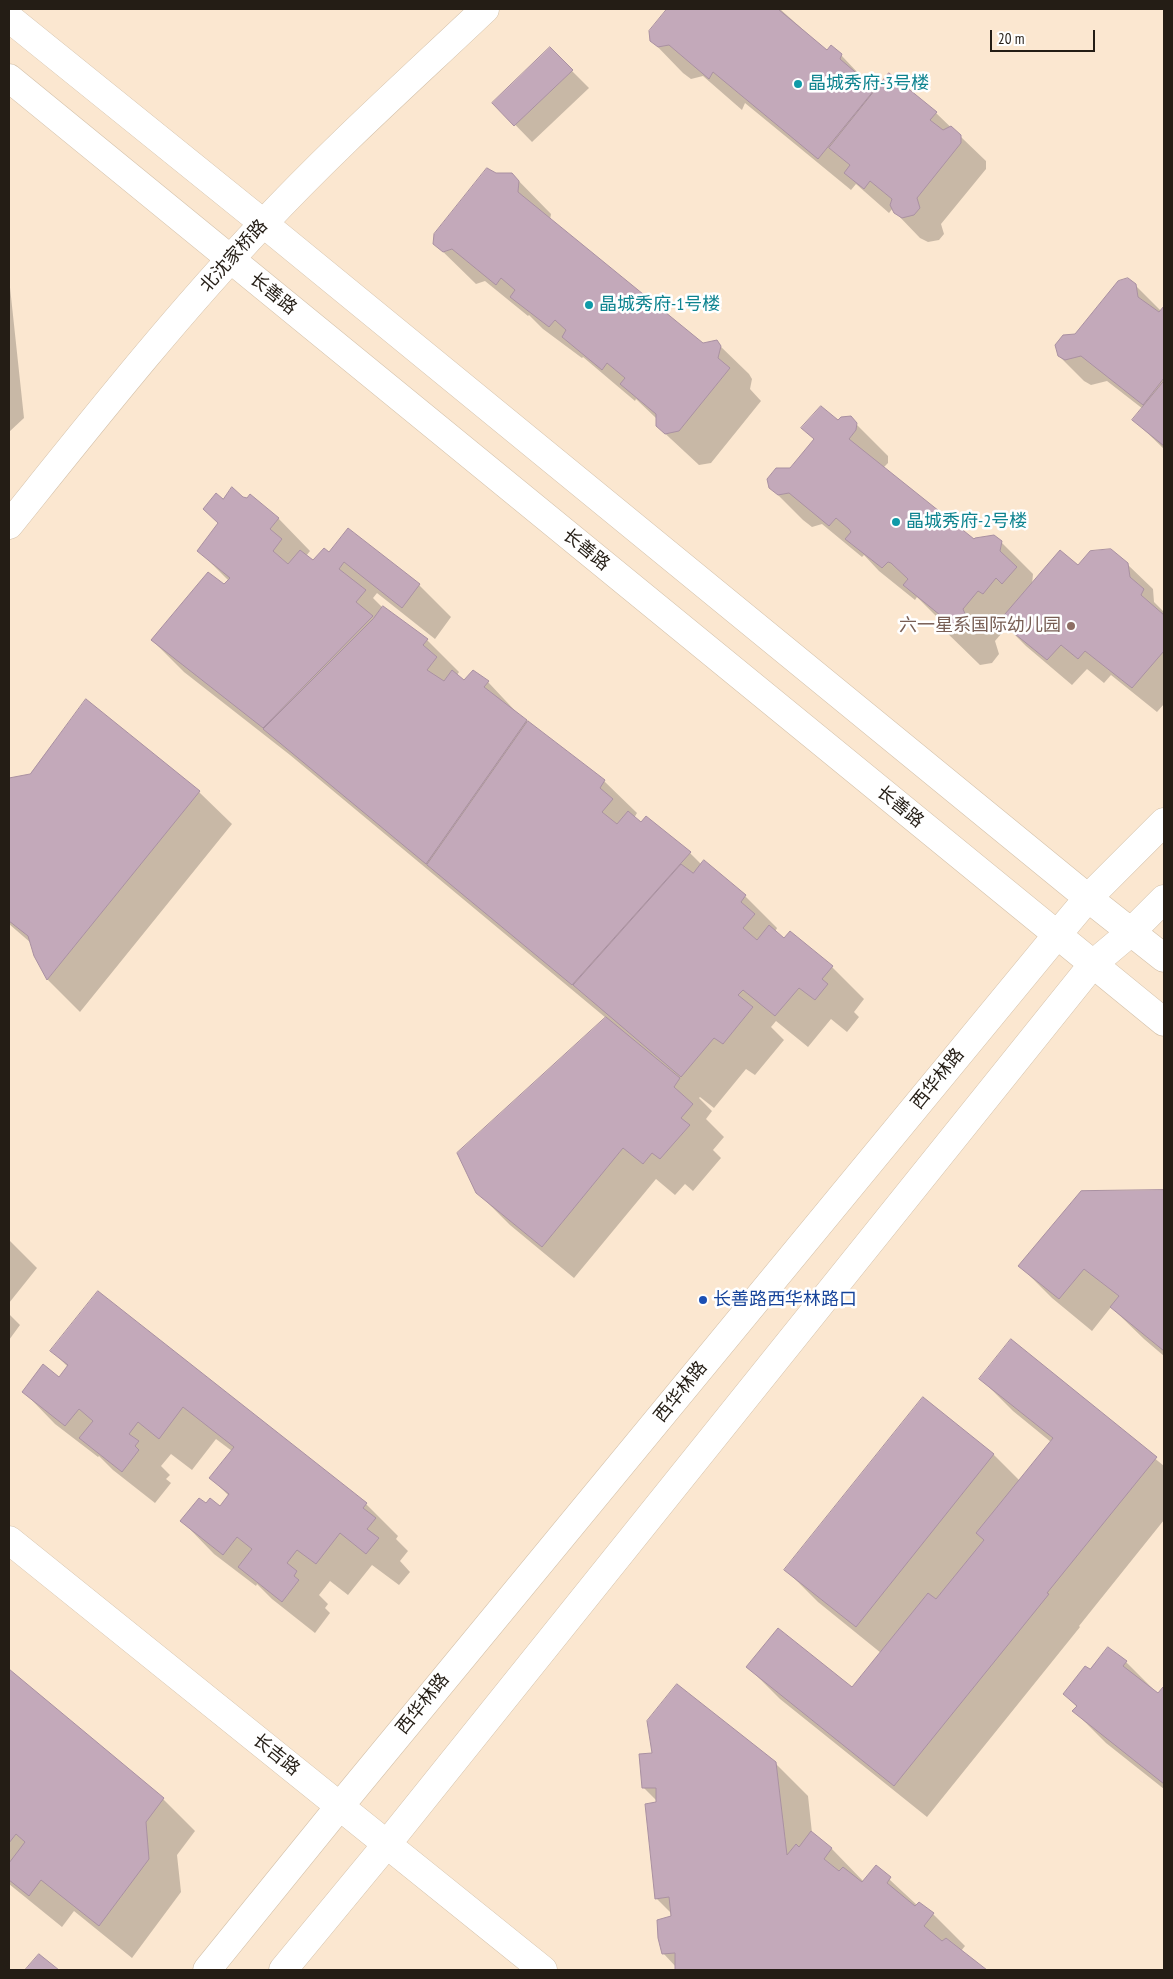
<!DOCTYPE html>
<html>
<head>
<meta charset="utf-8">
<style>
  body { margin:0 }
  #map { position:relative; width:1173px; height:1979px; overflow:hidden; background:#fbe7d0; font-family:"PT Sans Narrow",sans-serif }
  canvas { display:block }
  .frame { position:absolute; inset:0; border:10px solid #241d15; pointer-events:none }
  .scale { position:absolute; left:990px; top:30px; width:105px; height:22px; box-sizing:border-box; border:2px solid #241d15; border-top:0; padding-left:6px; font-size:15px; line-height:18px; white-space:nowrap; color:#241d15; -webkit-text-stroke:4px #fff; paint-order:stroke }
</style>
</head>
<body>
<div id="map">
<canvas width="1173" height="1979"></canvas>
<div class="frame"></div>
<div class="scale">20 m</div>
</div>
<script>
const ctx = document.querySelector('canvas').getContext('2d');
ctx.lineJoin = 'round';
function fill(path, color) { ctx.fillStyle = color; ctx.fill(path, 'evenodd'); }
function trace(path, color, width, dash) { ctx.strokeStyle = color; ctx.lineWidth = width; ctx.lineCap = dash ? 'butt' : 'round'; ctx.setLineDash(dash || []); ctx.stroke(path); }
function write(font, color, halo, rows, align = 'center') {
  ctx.font = font + ' "PT Sans Narrow","Noto Sans SC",sans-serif'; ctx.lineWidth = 5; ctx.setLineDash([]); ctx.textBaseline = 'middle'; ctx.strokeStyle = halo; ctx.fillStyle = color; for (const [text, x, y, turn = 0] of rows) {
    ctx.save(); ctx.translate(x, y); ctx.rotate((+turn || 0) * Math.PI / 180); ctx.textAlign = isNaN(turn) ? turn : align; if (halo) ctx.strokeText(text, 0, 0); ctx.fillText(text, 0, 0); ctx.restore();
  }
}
const shadow = new Path2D(`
  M669,9h111l48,43 3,-5 10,8 35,37 60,21 50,48v8l-45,55 3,10 -5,6 -11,2 -8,-4 -25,-26 -2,-4 -4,5 -33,-29 -5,6 -106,-87 -3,7 -39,-34 -12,3 -8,-6 -32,-33 -1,-8z
  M567,66l22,22 -57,54 -38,-39z
  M496,174h16l39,40 -1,6 152,125 14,-3 33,32 3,5 -2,10 11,12 -50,62 -12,2 -42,-39v-7l-21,-20 -1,2 -52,-44 -1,1 -39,-29 -14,-14 -1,1 -43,-35 -9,3 -41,-40z
  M9,278l15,140 -15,14z
  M1135,285l26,26 3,-3v141l-30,-29 9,-11 -36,-28 -16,4 -7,-4 -25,-25 17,-21z
  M850,418l38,38v7l-5,5 91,73 27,1 32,32 -1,11 47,-19 48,-2 26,25 1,13 10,10v92l-7,8 -46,-37 -7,8 -17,-14 -15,16 -46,-39 -19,-19 -12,14 4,13 -7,9 -12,2 -38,-37 -1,-7 -24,-24 -2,3 -36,-29 -15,-16 -2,2 -40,-33 -10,3 -9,-7 -33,-33 21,-18 24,-29 -12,-12 36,-6z
  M243,498l35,20 32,33 -4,5 7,6 16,-8 90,31 32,32 -16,22 -58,-46 -4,5 10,10 44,32 32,32 -2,3 8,6 12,-7 11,8 31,33 85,66 33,32 -3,5 56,35 12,12 43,31 32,32 -2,4 9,8 48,27 32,32 -10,13 5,5 -12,15 -16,-13 -23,28 -32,-26 -5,6 13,13 -29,35 -9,-6 -32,39 -14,-11 -1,1 13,13 -6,8 18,18 -11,13 8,8 -28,33 -8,-7 -10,11 -19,-16 -82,99 -64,-53 -33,-33 129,-174 -316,-263 -106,-83 -32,-32 77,-59 -31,-31 21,-26 4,-24z
  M30,775l169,17 33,32 -152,188 -32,-32 -13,-24 -4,-13 -22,-19v-144z
  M1164,1191v165l-20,-17 -33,-32 -19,24 -40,-33 -32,-32 62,-74z
  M9,1240l28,28 -28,35z
  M98,1292l268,212 32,32 -2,3 12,12 -8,10 10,11 -11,13 -27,-20 -24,30 -18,-14 -11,14 9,9 -3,4 5,5 -15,20 -43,-34 -15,-15 -1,2 -42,-32 -32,-33 24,-16 14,2 9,-11 -18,-18 21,-27 -16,-12 -24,31 -21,-16 -10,12 9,9 -4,4 5,4 -16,20 -42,-33 -14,-14 -1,1 -43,-33 -32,-33 36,-12 9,-12 -16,-16z
  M9,1314l11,11 -11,15z
  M1012,1341l152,125v54l-85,106 1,1 -153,190 -147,-118 -32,-32 104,22 29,-36 -63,-51 -32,-32 138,-171 70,56 26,26 31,-39 -38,-31 -32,-32z
  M1109,1648l17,14 33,33 4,-6 1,1v99l-58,-46 -32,-32 3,-4 -12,-13 25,-23z
  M9,1670l154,129 32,32 -18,24 4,37 -49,66 -58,-47 -12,16 -53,-43z
  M775,1763l33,33 4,37 20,16 32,33 12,-15 42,39 15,8 32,32 -4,5 24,19h-308l-1,-3 -13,-14 10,-36 -1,-3 -16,-16 1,-97 -13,-13z`);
const building = new Path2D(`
  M667,9h111l49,41 4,-5 11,9 -2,5 35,30 -57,70 -105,-87 -4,7 -40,-34 -11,2 -8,-6 -1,-10z
  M550,47l23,23 -59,56 -22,-23z
  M889,73l48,39 -7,8 13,10 8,-4 10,9v8l-44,55 3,10 -6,7 -12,3 -8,-5 -4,-8 2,-6 -22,-18 -6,8 -20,-16 6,-8 -21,-17z
  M487,168l9,5h16l7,8 -1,11 185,151 14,-3 4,6 -3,12 12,10 -51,63 -14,3 -9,-8v-12l-36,-30 5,-6 -18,-15 -5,7 -40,-33 4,-7 -11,-10 -6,7 -39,-30 5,-7 -14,-12 -5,7 -44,-36 -9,3 -10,-8 1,-10z
  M1128,278l8,6 2,13 21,15 5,-6v72l-21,27 -62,-49 -16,4 -7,-4 -3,-11 8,-10 12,-1 43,-53z
  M1164,381v65l-32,-26z
  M821,406l17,14 3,-3 10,-1 6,7 -1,7 -7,9 125,100 1,-1 19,-3 8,6 -2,10 17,16 -15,17 -6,-6 -13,16 -5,-3 -15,18 5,12 -9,10 -13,2 -6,-5v-13l-37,-30 5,-6 -17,-16 -3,-1 -6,6 -37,-29 6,-7 -2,-3 -13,-11 -7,8 -40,-33 -11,2 -9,-7 -2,-9 9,-11h14l24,-29 -13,-11z
  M232,487l11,10 4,1 3,-4 29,24 -9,11 12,10 -9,12 15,13 12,-14 13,10 11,-12 5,4 19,-24 72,56 -18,24 -58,-46 -5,7 27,21 -10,12 17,14 -110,112 -112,-88 57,-68 16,12 6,-6 -33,-27 21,-28 -15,-14 13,-16 7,6z
  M1111,549l17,14 2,14 14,12 -3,6 23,20v36l-32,37 -47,-37 -7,8 -17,-14 -14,15 -48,-39 61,-71 18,15 12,-14z
  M383,606l45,33 -5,6 14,12 -10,13 17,11 8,-11 12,10 9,-10 16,11 -5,6 43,33 -101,144 -163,-135 110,-110z
  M86,699l114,92 -153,189 -13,-24 -6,-20 -19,-15v-143l21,-4z
  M528,721l77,59 -5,8 13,11 -11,13 15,12 11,-13 13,11 5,-6 45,36 -119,133 -145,-120z
  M704,860l42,35 -5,7 14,12 -12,14 14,12 12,-15 15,13 6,-7 43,35 -11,13 6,5 -13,16 -16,-12 -24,28 -32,-26 -5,5 15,12 -30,37 -9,-6 -33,39 -108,-92 108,-121 12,9z
  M606,1017l74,61 -6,9 19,17 -12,14 9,7 -30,34 -8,-6 -9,11 -20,-16 -81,99 -66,-54 -19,-40z
  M1164,1190v161l-54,-44 9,-11 -35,-27 -25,30 -41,-33 63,-75z
  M98,1291l269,212 -4,5 13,10 -9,11 12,9 -13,16 -26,-21 -24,31 -19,-14 -10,13 10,8 -3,5 5,4 -17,22 -44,-35 14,-18 -15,-12 -14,18 -43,-34 19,-23 7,5 4,-5 10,8 9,-12 -20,-16 25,-31 -51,-40 -24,32 -21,-17 -9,12 10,7 -4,5 4,4 -17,22 -43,-34 14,-17 -14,-12 -14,17 -43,-34 21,-28 16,13 9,-12 -18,-14z
  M1011,1339l146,118 -110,136 2,1 -155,192 -148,-119 32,-39 74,59 76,-94 8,6 48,-59 -8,-7 77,-95 -74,-59z
  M923,1397l71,57 -138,173 -72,-57z
  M1108,1647l19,14 -4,5 35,27 5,-6 1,1v96l-92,-73 5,-5 -14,-12 22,-28 5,3z
  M9,1669l155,129 -18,24 3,37 -50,67 -58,-46 -12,16 -20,-16v-17l16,-21 -9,-8 -7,9z
  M677,1684l99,78 11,93 9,-11 3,3 12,-16 21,17 -8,11 15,12 4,-4 19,15 14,-17 15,12 -4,6 28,23 4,-4 15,11 -10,13 18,15 4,-3 41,32h-312v-17l-13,1 -4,-16 -1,-18 14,-4 -2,-19 -14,2 -10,-95 11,-2v-14h-14l-3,-34 13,-1 -5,-32z
  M39,1954l20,16h-34z`);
const minor = new Path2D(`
  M9,18l254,205 825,675 76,60
  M9,78l1155,944
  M9,525c82,-102 163,-205 253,-300 71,-76 148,-145 223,-216
  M9,1540l534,430
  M207,1970l132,-163 718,-872 31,-37 76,-76
  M283,1970l104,-126 706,-880 38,-32 33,-33`);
const markers = [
  [798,84,5,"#0f9aa8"],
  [589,305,5,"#0f9aa8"],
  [896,522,5,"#0f9aa8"],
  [1071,626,5,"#8d6e63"],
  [703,1300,5,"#1a4fb4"]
];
const cultureNames = [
  ["晶城秀府-3号楼",808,84],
  ["晶城秀府-1号楼",599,305],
  ["晶城秀府-2号楼",906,522]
];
const streetNames = [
  ["北沈家桥路",234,256,-48],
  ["长善路",273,294,39],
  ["长善路",586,550,39],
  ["长善路",900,807,39],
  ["西华林路",938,1079,-51],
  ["西华林路",681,1392,-51],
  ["西华林路",423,1704,-51],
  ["长吉路",276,1755,39]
];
const educationNames = [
  ["六一星系国际幼儿园",1061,626]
];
const transitNames = [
  ["长善路西华林路口",713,1300]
];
fill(shadow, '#0003');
fill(building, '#c3a9ba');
trace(building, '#a990a1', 1);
trace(minor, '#d3c0a9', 29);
trace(minor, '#fff', 28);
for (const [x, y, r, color] of markers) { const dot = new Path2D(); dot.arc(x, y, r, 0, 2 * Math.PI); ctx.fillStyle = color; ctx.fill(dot); trace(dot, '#fff', 2); }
write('18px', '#0d838f', '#fff', cultureNames, 'left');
write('18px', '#241d15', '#fff', streetNames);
write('18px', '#785e54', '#fff', educationNames, 'right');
write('18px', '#164399', '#fff', transitNames, 'left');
</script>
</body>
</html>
